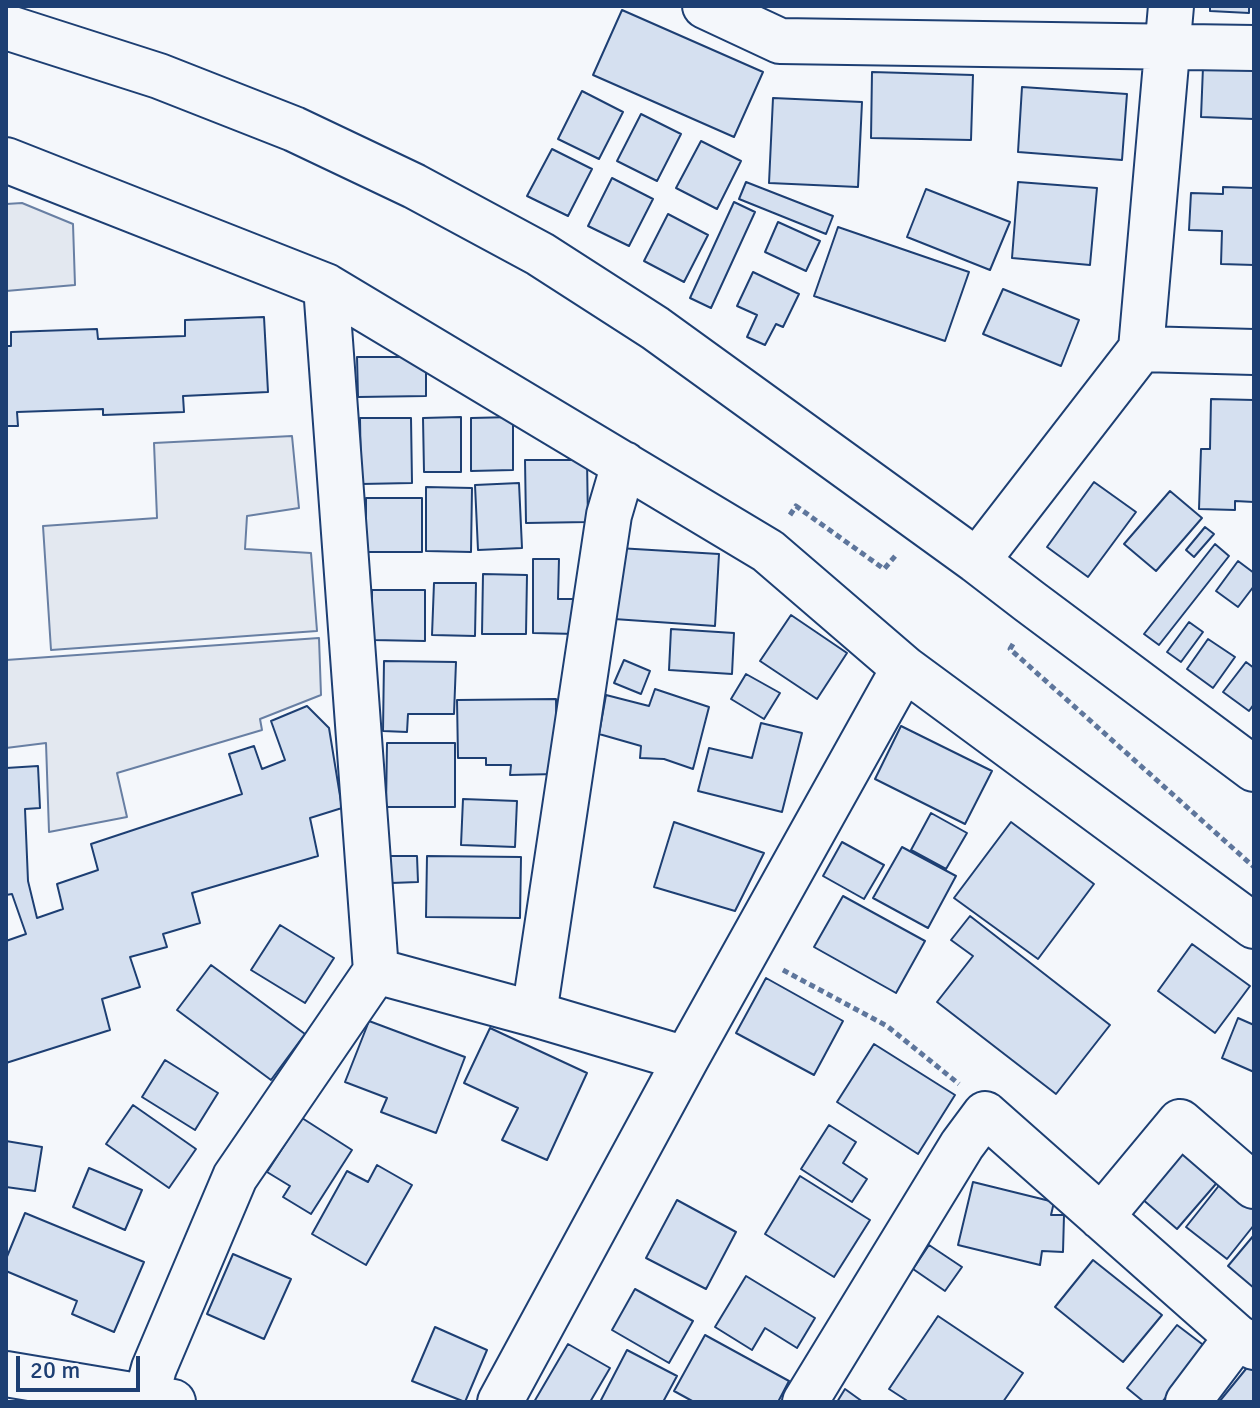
<!DOCTYPE html>
<html>
<head>
<meta charset="utf-8">
<style>
  body { margin:0 }
  #map { position:relative; width:1260px; height:1408px; overflow:hidden; background:#f4f7fb; font-family:Signika,sans-serif }
  canvas { display:block }
  .frame { position:absolute; inset:0; border:8px solid #1d3f73; pointer-events:none }
  .scale { position:absolute; left:16px; top:1356px; width:124px; height:36px; box-sizing:border-box; border:4px solid #1d3f73; border-top:0; padding-left:10px; font-size:24px; line-height:28px; white-space:nowrap; color:#1d3f73; -webkit-text-stroke:6px #f4f7fb; paint-order:stroke }
</style>
</head>
<body>
<div id="map">
<canvas width="1260" height="1408"></canvas>
<div class="frame"></div>
<div class="scale">20 m</div>
</div>
<script>
const ctx = document.querySelector('canvas').getContext('2d');
ctx.lineJoin = 'round';
function fill(path, color) { ctx.fillStyle = color; ctx.fill(path, 'evenodd'); }
function trace(path, color, width, dash) { ctx.strokeStyle = color; ctx.lineWidth = width; ctx.lineCap = dash ? 'butt' : 'round'; ctx.setLineDash(dash || []); ctx.stroke(path); }
const parking = new Path2D(`
  M22,203l51,21 2,61 -69,6v-87z
  M292,436l7,72 -52,8 -2,33 66,4 6,78 -266,19 -8,-124 114,-8 -3,-75z
  M319,638l2,57 -61,24 2,11 -145,43 10,44 -78,15 -3,-89 -40,5v-88z`);
const building = new Path2D(`
  M1210,6h39v7l-39,-2z
  M622,10l141,62 -29,65 -141,-62z
  M1203,67l51,1v51l-53,-2z
  M872,72l101,3 -2,65 -100,-2z
  M1022,87l105,7 -5,66 -104,-8z
  M582,91l41,21 -24,47 -41,-20z
  M773,98l89,4 -4,85 -89,-4z
  M641,114l40,20 -24,47 -40,-20z
  M701,141l40,20 -24,48 -41,-21z
  M552,149l40,20 -24,47 -41,-20z
  M612,178l41,21 -24,47 -41,-20z
  M746,182l87,34 -7,18 -87,-35z
  M1018,182l79,6 -7,77 -78,-7z
  M1223,187l31,1v77l-33,-1 1,-33 -33,-1 2,-37 32,1z
  M926,189l84,33 -20,48 -83,-33z
  M734,202l21,10 -44,96 -21,-10z
  M668,214l40,21 -24,47 -40,-21z
  M778,222l42,19 -14,30 -41,-19z
  M838,227l131,45 -24,69 -131,-45z
  M753,272l46,22 -16,33 -7,-3 -11,21 -18,-8 10,-22 -20,-9z
  M1003,289l76,31 -18,46 -78,-32z
  M264,317l4,75 -85,4 1,16 -81,3v-6l-86,3 1,14h-12v-80h5v-14l86,-3 1,10 87,-3v-16z
  M357,357h69v39l-68,1z
  M1211,399l43,1v102l-19,-1v9l-36,-1 2,-60h9z
  M461,417v55h-37l-1,-54z
  M513,417v53l-42,1v-53z
  M360,418h51l1,65 -51,1z
  M525,460h62l1,62 -62,1z
  M1094,482l42,30 -48,65 -41,-30z
  M519,483l3,65 -44,2 -3,-65z
  M426,487l46,1 -1,64 -45,-1z
  M1170,491l32,27 -46,53 -32,-27z
  M366,498h56v54h-56z
  M1205,527l9,7 -20,23 -8,-7z
  M1215,544l14,12 -70,89 -15,-11z
  M618,548l101,6 -4,72 -101,-7z
  M533,559h26l-1,40h19l-1,35 -43,-1z
  M1238,561l16,12v13l-16,21 -22,-16z
  M483,574l44,1 -1,59h-44z
  M434,583h42l-1,53 -43,-1z
  M372,590h53v51l-53,-1z
  M791,615l56,38 -30,46 -57,-38z
  M1189,622l14,10 -22,30 -14,-10z
  M671,629l63,4 -2,41 -63,-4z
  M1208,639l27,18 -22,31 -26,-19z
  M624,660l26,11 -9,23 -27,-11z
  M384,661l72,1 -2,52h-46l-1,18 -24,-1z
  M1246,662l8,6v36l-5,7 -26,-19z
  M746,674l34,19 -16,26 -33,-20z
  M655,689l54,18 -16,62 -29,-10 -24,-1 1,-12 -42,-12 7,-39 43,11z
  M556,699l1,75 -47,1 1,-10h-25v-7h-28l-1,-58z
  M307,706l22,22 13,80 -32,10 8,38 -126,37 8,30 -37,11 4,13 -37,10 10,30 -38,12 8,31 -104,33v-122l20,-7 -14,-40 -6,1v-127l32,-2 2,42 -15,1 3,72 9,37 26,-9 -6,-25 41,-14 -7,-26 151,-50 -13,-40 25,-8 8,23 23,-9 -14,-39z
  M761,723l41,10 -20,79 -84,-21 11,-43 43,10z
  M901,726l91,45 -27,53 -90,-45z
  M387,743h68v64h-69z
  M463,799l54,2 -2,46 -54,-2z
  M931,813l36,20 -21,36 -35,-19z
  M674,822l90,31 -29,58 -81,-24z
  M1011,822l83,62 -56,75 -84,-61z
  M842,842l42,23 -20,34 -41,-23z
  M902,847l54,29 -28,52 -55,-30z
  M390,856h27l1,26 -27,1z
  M427,856l94,1 -1,61 -94,-1z
  M843,896l82,45 -29,52 -82,-46z
  M970,916l140,109 -54,69 -119,-92 36,-46 -22,-16z
  M280,925l54,33 -29,45 -54,-33z
  M1192,944l58,42 -35,47 -57,-42z
  M211,965l94,69 -34,46 -94,-70z
  M766,978l77,43 -29,54 -78,-42z
  M1238,1018l16,7v47l-32,-14z
  M369,1021l96,36 -29,76 -55,-21 6,-14 -42,-16z
  M490,1028l97,45 -40,87 -45,-20 16,-32 -54,-25z
  M874,1044l81,51 -37,59 -81,-52z
  M165,1060l53,33 -23,37 -53,-33z
  M133,1105l63,44 -27,39 -63,-44z
  M302,1118l50,32 -41,64 -28,-17 7,-11 -23,-14z
  M829,1125l27,17 -13,21 24,16 -15,23 -51,-33z
  M6,1141l36,6 -7,44 -29,-4z
  M1185,1148l36,30 -44,51 -36,-31z
  M377,1165l35,20 -46,80 -54,-31 35,-63 21,11z
  M89,1168l53,22 -17,40 -52,-23z
  M800,1176l70,44 -36,57 -69,-43z
  M973,1182l81,20 -3,13h13l-1,37 -21,-1 -2,14 -82,-20z
  M1221,1183l33,26v16l-27,34 -41,-32z
  M677,1200l59,32 -30,57 -60,-31z
  M25,1213l119,49 -30,70 -42,-18 5,-13 -71,-30v-12z
  M1254,1235v53l-26,-22z
  M929,1245l33,22 -17,24 -32,-22z
  M233,1254l58,25 -27,60 -57,-25z
  M1093,1260l69,55 -39,47 -68,-55z
  M746,1276l69,42 -18,30 -32,-20 -13,22 -37,-23z
  M635,1289l58,32 -24,42 -57,-33z
  M938,1316l85,57 -20,29h-94l-20,-13z
  M1177,1325l29,22 -44,55h-18l-17,-14z
  M435,1327l52,23 -22,52 -53,-21z
  M705,1335l84,46 -11,21h-84l-20,-11z
  M568,1344l42,24 -20,34h-56z
  M627,1350l50,26 -14,26h-63z
  M1250,1364l4,3v35h-35z
  M845,1389l18,13h-26z`);
const path = new Path2D(`
  M790,515l6,-9 88,63 13,-15
  M1013,644l-3,5 244,218
  M783,970l104,56 72,58`);
const minor = new Path2D(`
  M705,6l75,35 474,7
  M6,27l153,49 135,53 120,57 126,68 115,74 322,233 52,40 225,168
  M6,160l320,126 442,265 136,117 350,258
  M1141,349l30,-343
  M977,561l164,-212 113,3
  M376,971l158,43 152,45
  M534,1014l75,-499 15,-51
  M1101,1217l79,-95 74,64
  M6,1374l167,28
  M146,1397l8,-29 81,-191 141,-206 -50,-685
  M500,1402l186,-343 218,-391
  M805,1402l157,-257 23,-31 252,223 17,10
  M1188,1402l49,-65`);
fill(parking, '#e3e8f0');
trace(parking, '#687fa3', 2);
fill(building, '#d5e0f0');
trace(building, '#1d3f73', 2);
trace(minor, '#1d3f73', 48);
trace(path, '#5e769c', 5, [6, 4]);
trace(minor, '#f4f7fb', 44);
</script>
</body>
</html>
